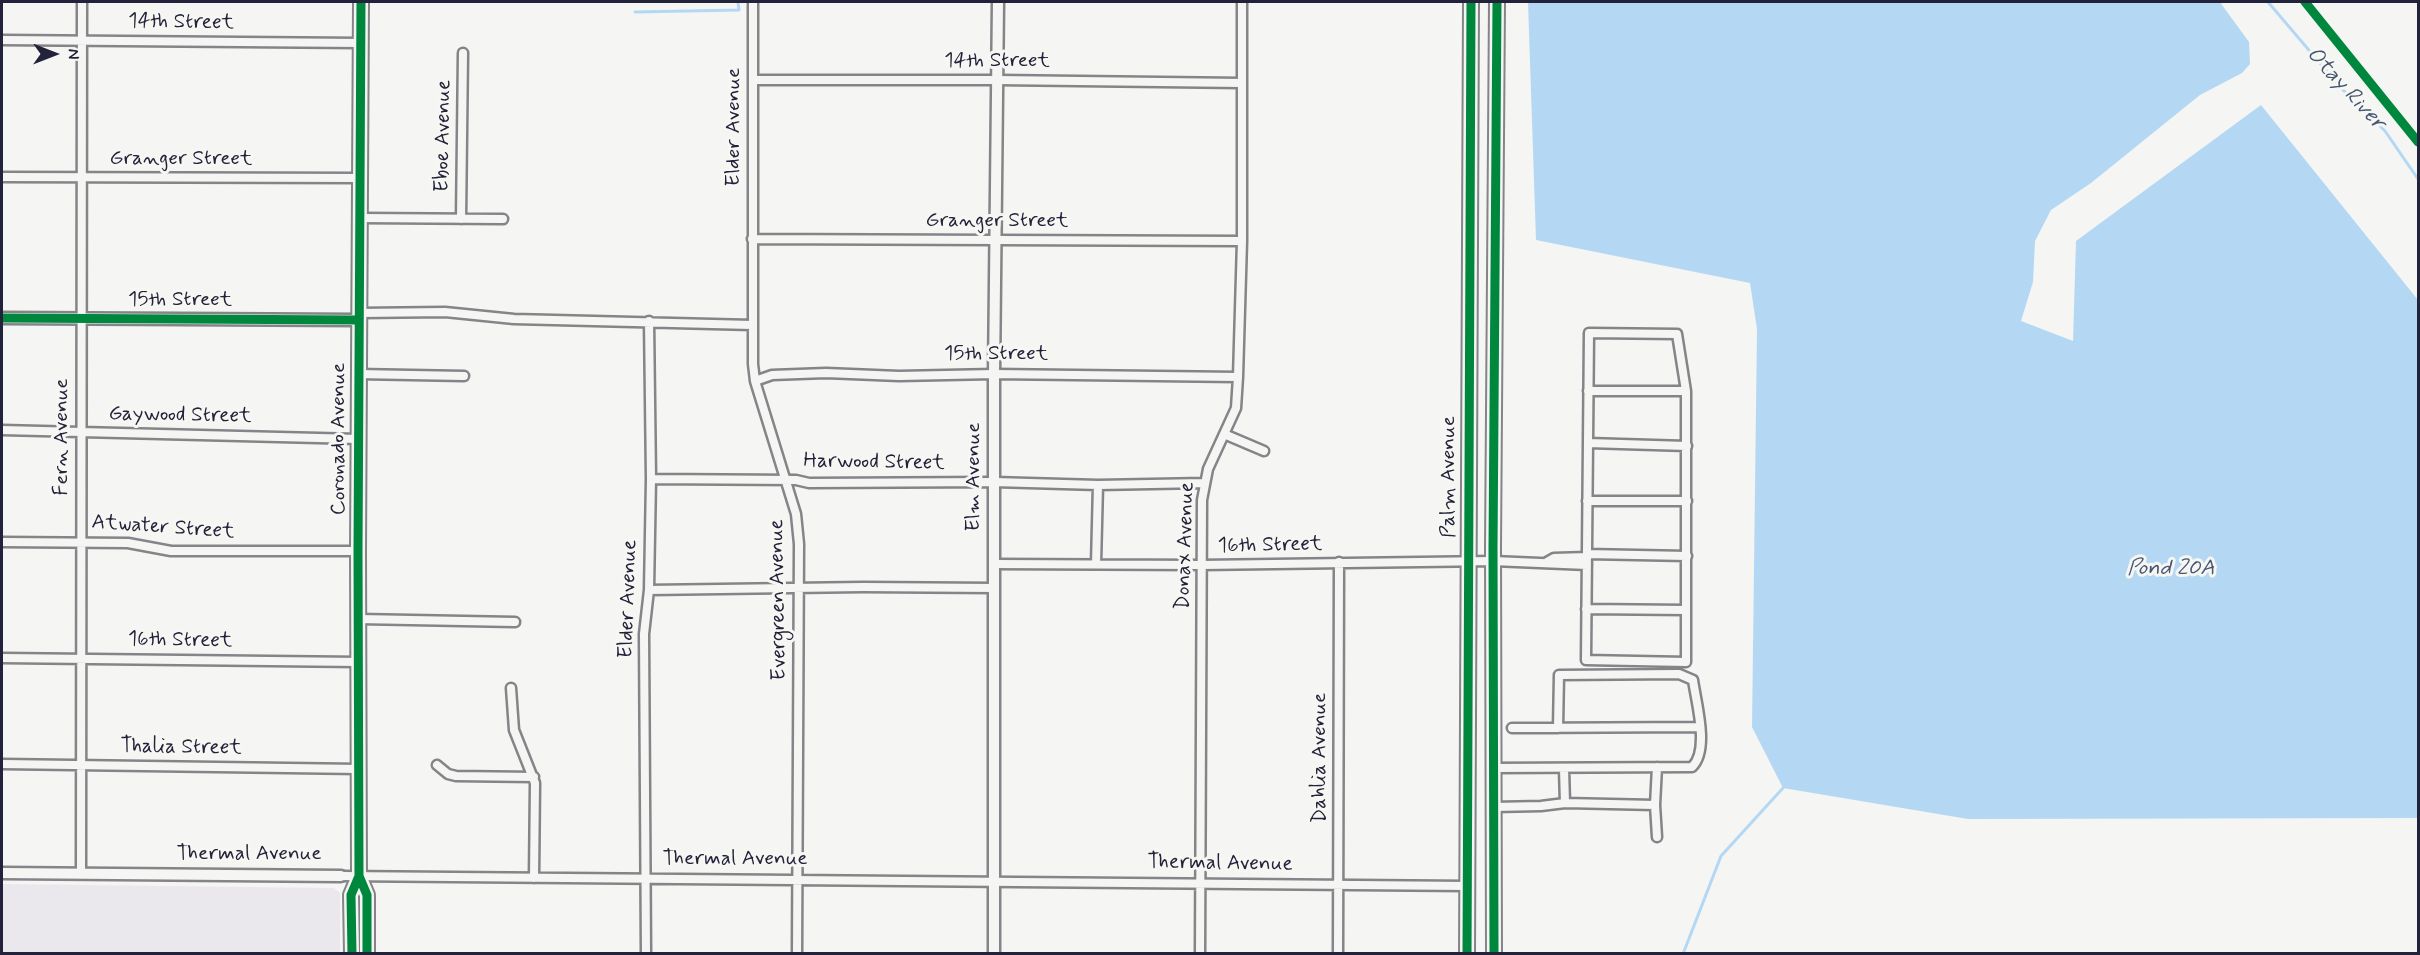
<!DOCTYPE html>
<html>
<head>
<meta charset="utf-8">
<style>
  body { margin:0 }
  #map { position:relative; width:2420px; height:955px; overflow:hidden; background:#f5f5f3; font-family:Mynerve,sans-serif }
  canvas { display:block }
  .frame { position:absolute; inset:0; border:3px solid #22223b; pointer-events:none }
  .north { position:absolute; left:24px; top:24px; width:60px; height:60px; -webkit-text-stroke:4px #f6f6f2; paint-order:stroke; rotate:90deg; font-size:16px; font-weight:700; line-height:24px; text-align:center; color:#22223b }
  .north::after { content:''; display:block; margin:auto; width:21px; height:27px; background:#22223b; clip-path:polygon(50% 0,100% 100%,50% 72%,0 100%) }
</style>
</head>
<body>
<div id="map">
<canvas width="2420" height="955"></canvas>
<div class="frame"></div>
<div class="north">N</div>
</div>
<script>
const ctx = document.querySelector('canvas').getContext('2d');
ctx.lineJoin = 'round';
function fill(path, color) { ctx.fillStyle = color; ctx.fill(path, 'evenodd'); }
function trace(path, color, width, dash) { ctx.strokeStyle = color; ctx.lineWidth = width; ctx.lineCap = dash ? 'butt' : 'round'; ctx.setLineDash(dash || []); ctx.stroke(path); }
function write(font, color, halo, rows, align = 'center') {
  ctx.font = font + ' Mynerve,sans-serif'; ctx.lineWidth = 6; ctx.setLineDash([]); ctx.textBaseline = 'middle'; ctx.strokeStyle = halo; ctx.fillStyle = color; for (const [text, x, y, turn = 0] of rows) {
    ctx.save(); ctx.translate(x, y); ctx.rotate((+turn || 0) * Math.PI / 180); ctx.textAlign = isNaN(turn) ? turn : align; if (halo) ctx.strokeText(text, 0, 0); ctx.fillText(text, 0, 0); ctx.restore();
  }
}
const built = new Path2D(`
  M2,884l332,4 6,5v60h-338z`);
const water = new Path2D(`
  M1528,2h693l1,3 27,37 1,22 -8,9 -42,22 -109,88 -40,27 -16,31 -2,41 -12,39 52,20 3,-100 185,-136 157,195v518l-450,1 -185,-31 -31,-61 5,-398 -7,-46 -214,-43z`);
const stream = new Path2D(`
  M2268,2l74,87 43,42 33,48
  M635,12l104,-2 -1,-8
  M1683,954l38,-98 62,-68`);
const minor = new Path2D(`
  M753,2v362l2,17 41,133 3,30 -2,410
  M2,40l359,3
  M753,80h244l245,3
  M2,177l359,1
  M361,218l142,1
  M461,219l2,-166
  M752,239l490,2
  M359,313l86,-1 69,7 238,6
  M1589,333l88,1 9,57v271l-100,-2z
  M358,374l106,2
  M755,381l17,-6 54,-2 73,3 95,-2 244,3
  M1588,391h98
  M2,430l356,9
  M1224,434l40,17
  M1588,443l99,3
  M651,479l145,1 13,3 185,-1 104,3 106,-2
  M1587,501h100
  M2,542l126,1 43,8h187
  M1587,554l100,2
  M1547,562l7,-4 33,-1
  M994,564l207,1 292,-4 94,4
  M1096,564l2,-79
  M649,590l214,-3 131,1
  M1586,609l100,1
  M359,619l156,3
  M2,658l357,4
  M511,688l3,42 21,53 -1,95
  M1512,728l188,-1
  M2,764l357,5
  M437,765l11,9 8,2 78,1
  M1657,767l-2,38 2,32
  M1493,768l199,-1c18,-17 4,-65 1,-87l-14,-6 -120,1 -1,53
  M1564,769l1,34
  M1494,807l47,-1 24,-3 90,2
  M81,873l1,-871
  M341,876l1126,10
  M646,954l-2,-320 5,-44 2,-111 -2,-158
  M1200,954l2,-454 6,-31 28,-61 2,-31 4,-136v-239
  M1338,954l1,-392`);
const tertiary = new Path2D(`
  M2,318l357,2
  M2,873l339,3
  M994,954v-580l4,-372`);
const primary = new Path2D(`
  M359,876l8,19v59
  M352,954l-1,-59 8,-19 -1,-325 3,-549`);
const trunk = new Path2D(`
  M1467,954l4,-952
  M1494,954l-1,-406 4,-546`);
const cycleway = new Path2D(`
  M2305,2l113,140
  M2,318l357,2
  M359,876l8,19v59
  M352,954l-1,-59 8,-19 -1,-325 3,-549
  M1467,954l4,-952
  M1494,954l-1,-406 4,-546`);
const streetNames = [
  ["14th Street",181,23,1],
  ["14th Street",997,62],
  ["Elder Avenue",735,127,-90],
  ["Eboe Avenue",444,136,-89],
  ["Granger Street",181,160],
  ["Granger Street",997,222],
  ["15th Street",180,301],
  ["15th Street",996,355],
  ["Gaywood Street",180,416,1],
  ["Fern Avenue",63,437,-90],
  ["Coronado Avenue",340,439,-90],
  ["Harwood Street",874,463,1],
  ["Elm Avenue",975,477,-90],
  ["Palm Avenue",1450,477,-90],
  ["Atwater Street",163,528,4],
  ["Donax Avenue",1186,546,-88],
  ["16th Street",1270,546,-1],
  ["Elder Avenue",629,599,-88],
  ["Evergreen Avenue",779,600,-91],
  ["16th Street",180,641,1],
  ["Thalia Street",181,748,1],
  ["Dahlia Avenue",1321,758,-90],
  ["Thermal Avenue",249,855],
  ["Thermal Avenue",735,860],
  ["Thermal Avenue",1220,864,1]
];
const waterNames = [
  ["Otay River",2345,89,47],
  ["Pond 20A",2171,569]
];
fill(built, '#eae8ed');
fill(water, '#b4d8f4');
trace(stream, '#b4d8f4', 3);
trace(minor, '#858589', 13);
trace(tertiary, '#858589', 15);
trace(primary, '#858589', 18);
trace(trunk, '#858589', 18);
trace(minor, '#f5f5f3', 8);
trace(tertiary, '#f5f5f3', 10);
trace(primary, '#f5f5f3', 14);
trace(trunk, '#f5f5f3', 14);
trace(cycleway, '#00873e', 9);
write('21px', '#22223b', '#f6f6f2', streetNames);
write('italic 22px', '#455573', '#f6f6f2', waterNames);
</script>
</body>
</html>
